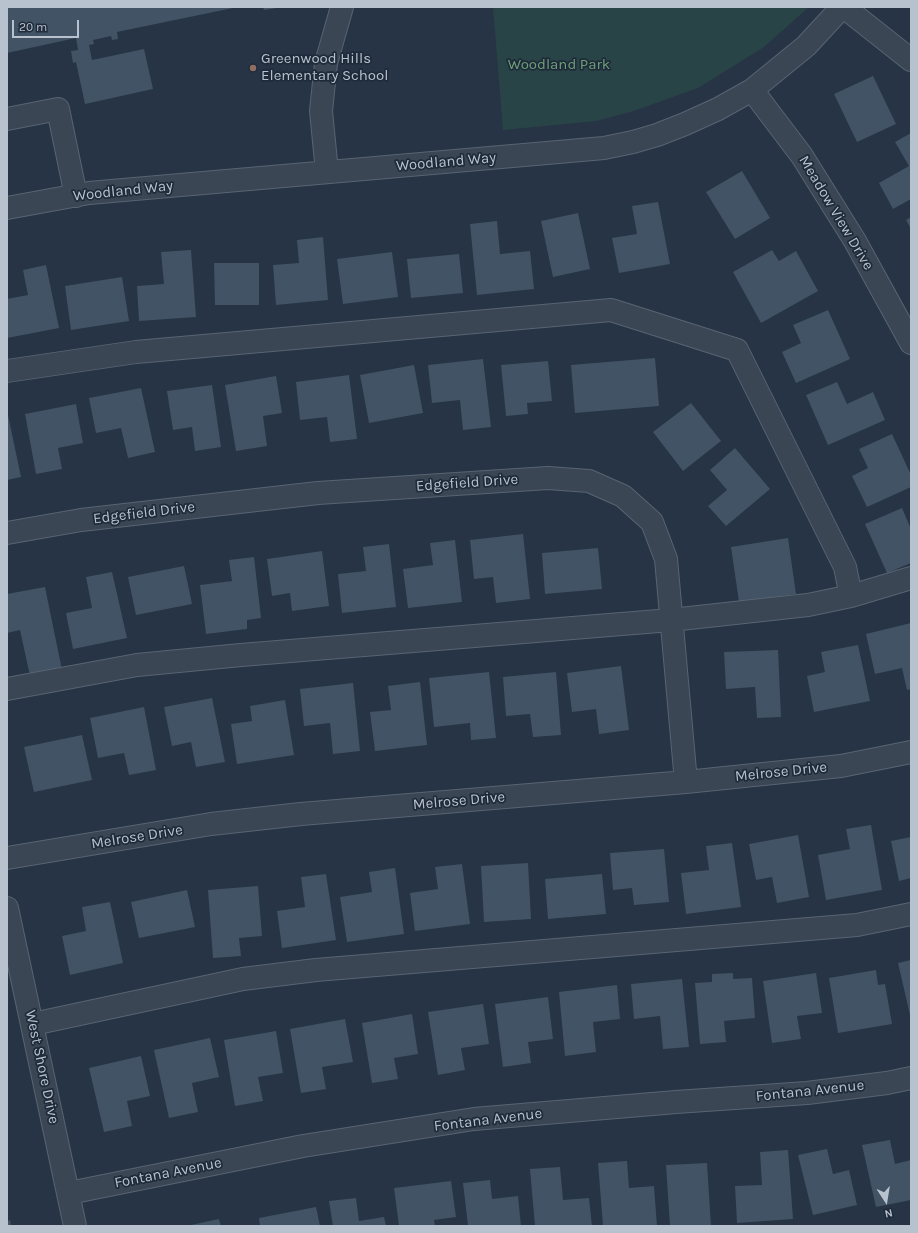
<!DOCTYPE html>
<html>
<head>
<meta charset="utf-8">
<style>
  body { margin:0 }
  #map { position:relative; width:918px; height:1233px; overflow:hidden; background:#263445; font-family:Karla,sans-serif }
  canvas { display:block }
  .frame { position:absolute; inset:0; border:8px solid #b8c1ce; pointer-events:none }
  .north { position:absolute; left:866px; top:1181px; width:40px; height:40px; -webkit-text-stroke:3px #1f2b3a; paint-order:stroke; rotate:168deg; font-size:11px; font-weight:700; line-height:16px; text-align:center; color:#b8c1ce }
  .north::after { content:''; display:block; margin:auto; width:14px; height:18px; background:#b8c1ce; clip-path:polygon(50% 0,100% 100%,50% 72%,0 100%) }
  .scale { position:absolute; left:12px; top:20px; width:67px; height:18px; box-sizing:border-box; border:2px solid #b8c1ce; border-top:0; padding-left:5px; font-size:12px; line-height:14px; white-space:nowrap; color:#b8c1ce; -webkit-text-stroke:3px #1f2b3a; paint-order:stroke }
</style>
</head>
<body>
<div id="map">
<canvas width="918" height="1233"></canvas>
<div class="frame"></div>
<div class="north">N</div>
<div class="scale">20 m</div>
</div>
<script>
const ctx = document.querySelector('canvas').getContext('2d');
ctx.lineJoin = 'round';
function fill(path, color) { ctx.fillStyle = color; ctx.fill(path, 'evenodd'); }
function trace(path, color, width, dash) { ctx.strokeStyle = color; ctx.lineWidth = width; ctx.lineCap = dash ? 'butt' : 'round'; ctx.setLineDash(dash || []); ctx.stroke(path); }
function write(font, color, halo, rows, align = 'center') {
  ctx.font = font + ' Karla,sans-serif'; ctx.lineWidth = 3.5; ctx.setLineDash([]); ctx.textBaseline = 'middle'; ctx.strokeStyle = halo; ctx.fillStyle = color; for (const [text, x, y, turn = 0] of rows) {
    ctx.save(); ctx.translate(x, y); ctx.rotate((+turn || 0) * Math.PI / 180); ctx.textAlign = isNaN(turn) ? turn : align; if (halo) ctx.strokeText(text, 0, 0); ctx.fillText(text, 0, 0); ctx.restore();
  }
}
const green = new Path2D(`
  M493,7h316l-45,40 -66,41 -64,23 -38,10 -93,9z`);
const building = new Path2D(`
  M7,7h226v1l-116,24 1,7 -6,1 -1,-4 -18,4 1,4 -5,1 3,15 52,-11 9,40 -68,15 -9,-42 -3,1 -2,-12 7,-1 -2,-12 -69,15z
  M263,7h14v1l-13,2z
  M873,76l23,48 -39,18 -23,-48z
  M911,133v66l-18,10 -14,-26 30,-17 -14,-24z
  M742,171l28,47 -35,21 -29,-47z
  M658,202l12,62 -51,9 -7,-35 25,-4 -5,-28z
  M578,213l12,56 -37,8 -12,-56z
  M911,217v12l-5,-9z
  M497,221l3,33 30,-3 4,38 -57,6 -7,-71z
  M323,237l5,63 -52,5 -3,-40 26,-2 -2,-23z
  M191,250l5,67 -57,4 -2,-35 27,-2 -3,-32z
  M772,250l7,11 17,-10 22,40 -57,32 -28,-51z
  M392,252l6,45 -55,7 -6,-45z
  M459,254l4,39 -52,5 -4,-39z
  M214,263h45v42h-44z
  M46,265l13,63 -52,10v-39l21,-4 -5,-25z
  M122,277l7,44 -58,9 -6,-44z
  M828,310l22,49 -54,24 -14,-31 19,-9 -8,-18z
  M655,358l4,48 -84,7 -4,-48z
  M483,359l8,68 -28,3 -3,-30 -28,3 -4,-38z
  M548,361l4,40 -25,2 1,11 -22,2 -5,-51z
  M414,365l9,48 -54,10 -9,-48z
  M349,375l8,64 -27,3 -3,-25 -27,3 -4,-38z
  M276,376l6,37 -19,3 4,30 -31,5 -11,-66z
  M837,382l10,22 26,-12 12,28 -57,25 -22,-50z
  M212,385l9,62 -26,4 -3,-24 -19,3 -6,-39z
  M141,388l14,64 -27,6 -7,-30 -25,5 -7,-35z
  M691,403l30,38 -38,30 -30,-39z
  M76,404l7,39 -25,5 4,21 -26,5 -11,-60z
  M7,410l14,67 -14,3z
  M892,434l19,41v12l-44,20 -15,-31 16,-8 -9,-19z
  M735,448l35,41 -44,37 -18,-20 19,-16 -17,-20z
  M902,508l9,21v34l-24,10 -22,-49z
  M523,534l7,65 -34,4 -3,-26 -19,2 -4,-39z
  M788,538l8,56 -57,8 -8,-55z
  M455,540l7,62 -54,6 -5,-39 30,-4 -3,-22z
  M389,544l7,63 -54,6 -4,-39 28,-3 -3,-24z
  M598,548l4,41 -57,5 -3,-41z
  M322,551l7,55 -37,5 -2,-18 -18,3 -5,-37z
  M254,557l7,61 -14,2v9l-41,5 -6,-49 32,-4 -3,-21z
  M184,566l8,38 -56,11 -8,-38z
  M112,572l15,66 -54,11 -7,-36 26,-5 -6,-31z
  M45,587l17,83 -32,6 -10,-46 -13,3v-39z
  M911,623v66l-4,1 -5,-22 -27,6 -9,-40z
  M858,645l12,56 -56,11 -7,-36 18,-4 -4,-20z
  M778,650l3,67 -24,1 -2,-31 -29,2 -2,-37z
  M621,666l8,64 -30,4 -3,-25 -24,3 -5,-39z
  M489,672l7,66 -25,2 -1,-17 -36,4 -5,-49z
  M556,672l5,63 -28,2 -3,-23 -24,2 -3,-39z
  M420,682l7,63 -52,6 -5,-39 21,-2 -3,-24z
  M353,683l7,68 -27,3 -3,-31 -26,3 -4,-37z
  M212,698l13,64 -29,5 -5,-25 -19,4 -8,-39z
  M285,700l9,55 -57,9 -6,-40 21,-3 -2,-15z
  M144,707l12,63 -27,5 -5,-22 -26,5 -8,-40z
  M82,735l10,45 -58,12 -10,-45z
  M871,825l11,65 -56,10 -8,-45 32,-6 -4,-20z
  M798,835l11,62 -32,6 -5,-26 -16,3 -7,-36z
  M911,837v41l-12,3 -8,-40z
  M732,843l9,64 -55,7 -5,-41 28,-3 -3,-24z
  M664,849l5,53 -35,3 -2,-17 -19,2 -3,-37z
  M528,863l3,56 -47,3 -3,-56z
  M462,864l8,60 -55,7 -5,-38 28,-4 -3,-22z
  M395,868l9,66 -57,8 -7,-45 32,-5 -3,-20z
  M326,874l10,66 -54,8 -5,-37 28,-4 -4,-30z
  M602,874l4,40 -58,5 -3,-40z
  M258,886l4,50 -23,2 2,18 -28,2 -5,-68z
  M187,890l8,37 -56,11 -8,-36z
  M110,902l13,61 -53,12 -8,-39 24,-5 -4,-24z
  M911,960v55h-1l-12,-52z
  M876,970l2,15 7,-1 7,40 -54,9 -9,-55z
  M733,973v6l19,-1 3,40 -31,3 2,21 -26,2 -5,-61 17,-1v-8z
  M816,973l6,40 -25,3 4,23 -29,4 -9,-62z
  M682,979l7,68 -26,2 -3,-33 -26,3 -3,-35z
  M617,985l3,34 -27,3 3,30 -31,4 -6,-64z
  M548,997l5,42 -25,3 3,21 -28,4 -8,-63z
  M483,1004l6,40 -28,4 4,22 -27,5 -10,-63z
  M412,1014l6,40 -24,4 4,21 -26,4 -10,-60z
  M345,1019l8,43 -31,5 4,22 -25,4 -11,-64z
  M276,1031l7,42 -25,4 5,24 -28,5 -11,-66z
  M210,1038l9,39 -27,6 6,29 -29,6 -15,-68z
  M141,1056l9,40 -23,5 5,25 -28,6 -15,-64z
  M890,1140l5,24 16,-4v40l-35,7 -14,-62z
  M827,1149l6,25 16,-4 8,35 -44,10 -15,-60z
  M788,1150l5,69 -56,4 -2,-37 27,-1 -2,-33z
  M627,1161l2,27 25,-2 3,40h-54l-5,-63z
  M707,1163l4,63h-41l-4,-61z
  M560,1167l3,33 26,-2 3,28h-57l-5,-57z
  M490,1180l2,19 26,-3 3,30h-53l-5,-43z
  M451,1181l5,36 -22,3 1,6h-36l-5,-38z
  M356,1198l3,23 25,-4 2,9h-53l-4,-25z
  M316,1207l4,19h-60l-1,-8z
  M219,1219l2,7h-29l-1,-1z
  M10,1220l1,6h-4v-5z`);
const minor = new Path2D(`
  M844,7l67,53
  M752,90l50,66 53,85 56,102
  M7,119l51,-10 18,87
  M327,172l-6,-61 5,-48 16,-56
  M7,208l82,-15 515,-45 29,-6 24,-7 28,-11 33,-15 34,-19 54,-44 36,-39
  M7,371l129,-19 475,-42 126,40 108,217 6,29
  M7,533l74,-13 237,-27 230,-15 41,3 34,15 29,26 14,37 20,223
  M7,689l130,-24 104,-10 430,-35 137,-15 43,-9 60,-18
  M7,858l204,-34 90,-10 385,-32 155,-16 70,-14
  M7,908l68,318
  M33,1024l210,-45 73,-9 541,-45 54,-11
  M69,1193l234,-47 171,-27 202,-17 131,-9 80,-10 24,-5`);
const markers = [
  [253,68,4,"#8d6e63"]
];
const poiNames = [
  ["Greenwood Hills",261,59],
  ["Elementary School",261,76]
];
const parkNames = [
  ["Woodland Park",559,65]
];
const streetNames = [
  ["Woodland Way",446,162,-5],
  ["Woodland Way",123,191,-6],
  ["Meadow View Drive",836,213,59],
  ["Edgefield Drive",467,483,-4],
  ["Edgefield Drive",144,513,-7],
  ["Melrose Drive",781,772,-6],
  ["Melrose Drive",459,801,-5],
  ["Melrose Drive",137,837,-9],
  ["West Shore Drive",42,1067,78],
  ["Fontana Avenue",810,1091,-6],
  ["Fontana Avenue",488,1120,-7],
  ["Fontana Avenue",168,1173,-11]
];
fill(green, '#284446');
fill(building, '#415364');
trace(minor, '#596472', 24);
trace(minor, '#3a4654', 22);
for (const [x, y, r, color] of markers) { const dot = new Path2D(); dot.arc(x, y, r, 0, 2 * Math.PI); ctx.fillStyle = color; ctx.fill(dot); trace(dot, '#1f2b3a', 1.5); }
write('15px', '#b8c1ce', '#1f2b3a', poiNames, 'left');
write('15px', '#6ea077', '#1f2b3a', parkNames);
write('15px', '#b8c1ce', '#1f2b3a', streetNames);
</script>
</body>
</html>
